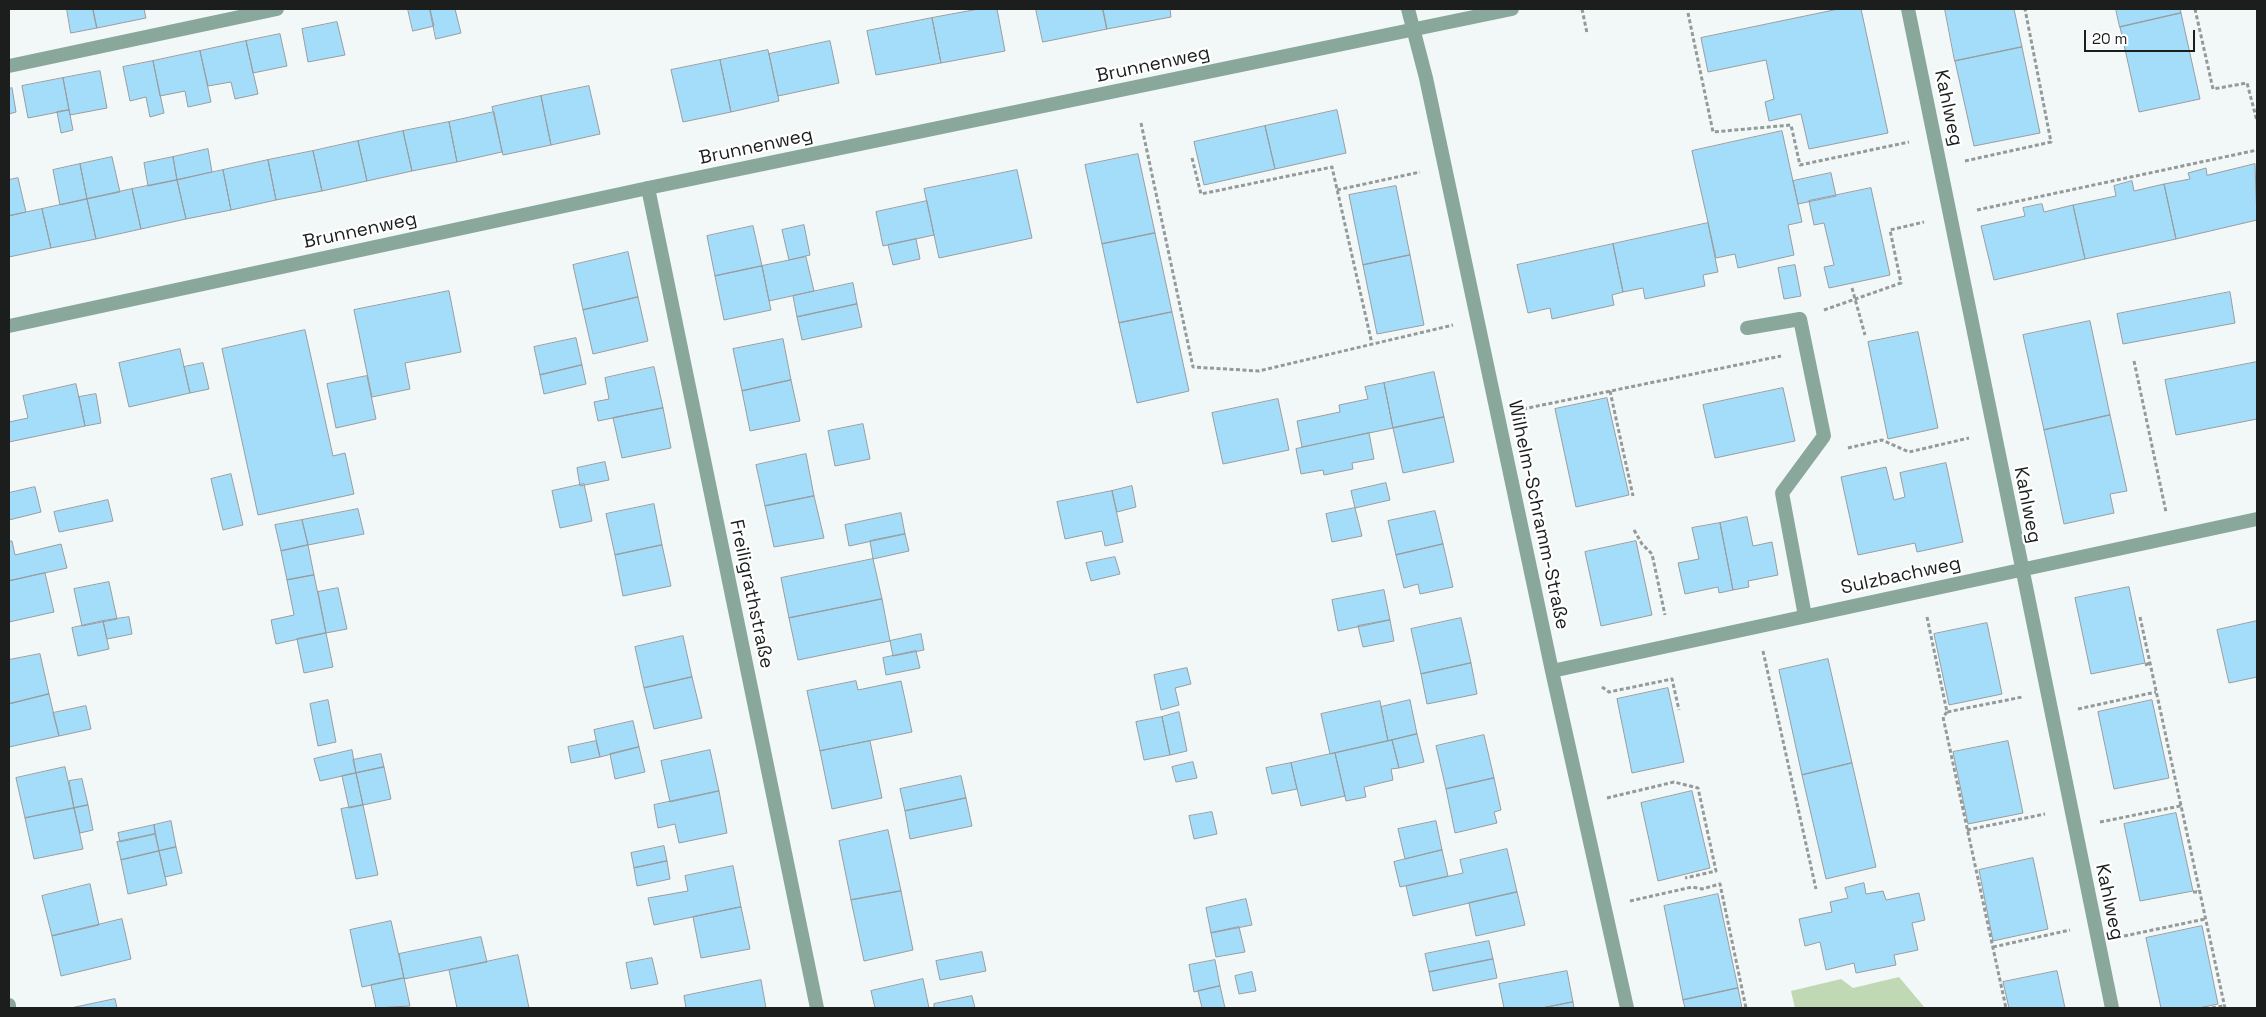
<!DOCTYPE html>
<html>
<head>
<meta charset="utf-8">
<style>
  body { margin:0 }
  #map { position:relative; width:2266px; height:1017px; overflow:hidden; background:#f2f8f8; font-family:"Space Grotesk",sans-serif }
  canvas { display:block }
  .frame { position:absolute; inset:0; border:10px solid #1c1e1e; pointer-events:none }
  .scale { position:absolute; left:2084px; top:30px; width:111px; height:22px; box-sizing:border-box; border:2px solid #1c1e1e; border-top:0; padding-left:6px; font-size:15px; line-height:18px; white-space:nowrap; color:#1c1e1e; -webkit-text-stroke:4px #fff; paint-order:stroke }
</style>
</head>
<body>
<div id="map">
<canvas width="2266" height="1017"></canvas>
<div class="frame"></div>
<div class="scale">20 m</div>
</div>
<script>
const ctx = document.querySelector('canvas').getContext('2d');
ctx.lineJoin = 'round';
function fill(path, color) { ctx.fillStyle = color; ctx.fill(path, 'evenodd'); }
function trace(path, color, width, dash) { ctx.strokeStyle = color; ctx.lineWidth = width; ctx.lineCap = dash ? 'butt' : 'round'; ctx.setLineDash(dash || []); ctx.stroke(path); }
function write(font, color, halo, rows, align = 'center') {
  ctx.font = font + ' "Space Grotesk",sans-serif'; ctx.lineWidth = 4.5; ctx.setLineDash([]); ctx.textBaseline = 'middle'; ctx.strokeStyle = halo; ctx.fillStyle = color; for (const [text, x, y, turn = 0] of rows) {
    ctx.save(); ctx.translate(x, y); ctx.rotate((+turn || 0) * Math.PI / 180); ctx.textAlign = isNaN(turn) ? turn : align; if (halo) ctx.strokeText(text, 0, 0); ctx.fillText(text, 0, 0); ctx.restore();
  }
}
const green = new Path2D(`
  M1899,977l26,31h-130l-4,-17 50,-12 12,9z`);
const building = new Path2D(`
  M67,9h26l4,19 -26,5z
  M93,9h51l2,9 -49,10z
  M408,9h22l4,17 -21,5z
  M430,9h25l6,24 -25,6z
  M979,9h18l8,42 -64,12 -9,-45z
  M1036,9h67l4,20 -64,13z
  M1103,9h67l1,8 -64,12z
  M1839,9h22l27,124 -79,16 -8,-35 -32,7 -4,-19 9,-3 -8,-39 -58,12 -7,-34z
  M1945,9h69l8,38 -67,14z
  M2116,9h64l1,4 -61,14z
  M2181,13l19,86 -61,13 -19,-85z
  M932,18l9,45 -65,12 -9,-44z
  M337,22l8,33 -37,7 -6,-33z
  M280,34l7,32 -34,7 -7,-32z
  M246,41l12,53 -23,5 -4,-17 -23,4 -8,-35z
  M830,41l9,42 -61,13 -9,-42z
  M2022,47l18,86 -66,13 -19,-85z
  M768,50l11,51 -48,11 -11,-52z
  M200,51l11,51 -23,5 -3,-16 -25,5 -7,-35z
  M720,60l11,52 -48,10 -12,-52z
  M153,61l11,52 -14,4 -4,-20 -16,4 -7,-34z
  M100,71l7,37 -37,7 -7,-37z
  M63,78l6,32 -41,8 -6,-32z
  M589,86l11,48 -49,11 -10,-49z
  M12,88l4,24 -7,2v-25z
  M541,96l10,49 -48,10 -11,-48z
  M69,110l4,20 -12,3 -4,-21z
  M1337,110l9,43 -71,16 -10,-43z
  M494,112l8,40 -45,10 -8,-40z
  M449,122l8,40 -45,9 -9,-40z
  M1265,126l10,43 -71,16 -10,-43z
  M403,131l9,40 -45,10 -9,-40z
  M1782,131l20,91 -14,3 6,30 -56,13 -3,-14 -19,4 -24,-107z
  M358,141l9,40 -45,10 -9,-40z
  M208,149l4,23 -35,8 -4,-23z
  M313,151l9,40 -46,9 -8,-40z
  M1138,154l17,79 -53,11 -17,-79z
  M112,157l8,35 -33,7 -7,-35z
  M173,157l4,23 -29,6 -4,-23z
  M268,160l8,40 -45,10 -8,-40z
  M80,164l7,35 -27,6 -7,-35z
  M2255,164l2,56 -81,19 -12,-55 26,-5 -2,-6 18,-5 1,7z
  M223,170l8,40 -45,9 -9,-39z
  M1017,170l15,68 -93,20 -15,-69z
  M1831,173l5,23 -38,8 -5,-23z
  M18,178l8,34 -17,4v-36z
  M177,180l9,39 -45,10 -9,-40z
  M2132,181l2,10 30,-7 12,55 -91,20 -12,-54 43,-9 -2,-10z
  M1396,186l14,69 -47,10 -14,-70z
  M1871,188l19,87 -61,13 -5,-21 10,-2 -10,-42 -10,2 -5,-24z
  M132,189l9,40 -45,10 -9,-40z
  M87,199l9,40 -45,9 -9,-39z
  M927,201l7,34 -51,11 -7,-34z
  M2042,204l2,8 29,-7 12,54 -91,21 -13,-54 44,-10 -2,-8z
  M42,209l9,39 -42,9v-41z
  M1708,223l10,49 -15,3 2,11 -60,13 -2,-11 -20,4 -10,-48z
  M804,225l6,30 -21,5 -7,-30z
  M753,226l9,40 -47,10 -8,-40z
  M1155,233l17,79 -53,11 -17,-79z
  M916,239l4,20 -27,6 -5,-20z
  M1613,244l10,48 -11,3 2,10 -62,14 -2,-11 -22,5 -11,-48z
  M628,252l10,45 -55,13 -10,-45z
  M1410,255l14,70 -47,9 -14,-69z
  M806,257l8,34 -45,10 -7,-35z
  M1795,265l6,31 -17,3 -6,-31z
  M762,266l9,44 -47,10 -9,-44z
  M853,283l4,21 -60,13 -4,-21z
  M449,291l12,61 -56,11 5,26 -38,8 -18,-87z
  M2230,292l5,31 -112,21 -6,-30z
  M638,297l10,44 -55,13 -10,-44z
  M857,304l5,23 -60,13 -5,-23z
  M1172,312l17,79 -52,12 -18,-80z
  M2090,321l20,94 -66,15 -21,-95z
  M305,330l28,126 12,-3 9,41 -96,21 -36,-166z
  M1918,332l20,96 -50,11 -20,-97z
  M576,338l6,27 -42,10 -6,-28z
  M783,339l8,41 -49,11 -9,-42z
  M180,349l10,44 -61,14 -10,-44z
  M2257,362v57l-81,16 -11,-55z
  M203,363l6,26 -19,4 -6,-26z
  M582,365l4,19 -42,10 -4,-19z
  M654,367l9,41 -65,13 -4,-19 15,-3 -4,-21z
  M1434,372l10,45 -51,11 -9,-45z
  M367,376l9,43 -40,9 -9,-44z
  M791,380l9,41 -50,10 -8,-40z
  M1384,383l9,45 -91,19 -5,-26 43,-9 -1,-7 29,-6 -3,-12z
  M76,384l9,42 -76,16v-20l19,-4 -5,-22z
  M1783,388l12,53 -80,17 -12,-53z
  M96,394l5,29 -16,3 -6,-29z
  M1607,398l22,97 -53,12 -21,-98z
  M1278,399l11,51 -66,14 -11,-51z
  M663,408l8,40 -49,10 -9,-40z
  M2110,415l17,76 -17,3 4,19 -50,11 -20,-94z
  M1444,417l10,45 -51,11 -10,-45z
  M863,424l7,35 -35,7 -7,-35z
  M1369,433l5,26 -22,4 1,6 -29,6 -1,-5 -22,4 -5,-25z
  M806,454l8,42 -49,10 -9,-41z
  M605,462l4,18 -29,6 -3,-18z
  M1946,463l17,79 -46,10 -2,-9 -57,12 -17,-78 45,-10 8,33 11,-3 -5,-24z
  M231,474l12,51 -20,5 -12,-51z
  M1386,483l4,17 -35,8 -4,-17z
  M584,484l8,37 -32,7 -8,-37z
  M1132,486l4,21 -19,5 -5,-21z
  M35,487l6,25 -32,8v-27z
  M1112,491l11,51 -18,4 -3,-15 -37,8 -8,-37z
  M814,496l10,42 -50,9 -9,-41z
  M108,500l5,21 -54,11 -5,-20z
  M654,504l8,41 -47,10 -9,-41z
  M1355,508l7,28 -30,6 -6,-28z
  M358,509l6,25 -56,11 -6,-25z
  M1435,511l8,33 -47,11 -8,-34z
  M901,513l4,21 -56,12 -4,-21z
  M1747,517l6,29 19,-4 6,33 -30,6 1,6 -16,3 -13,-67z
  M302,520l6,25 -27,6 -6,-26z
  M1720,523l13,67 -14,3 -1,-6 -33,7 -7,-31 21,-4 -7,-31z
  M905,534l4,17 -36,8 -3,-18z
  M9,541h3l3,14 46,-11 6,24 -58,13z
  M1636,541l16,74 -51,11 -16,-74z
  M1443,544l10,43 -33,7 -2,-10 -14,4 -8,-33z
  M308,545l6,30 -27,5 -6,-29z
  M662,545l9,41 -48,10 -8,-41z
  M1115,557l5,17 -29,7 -5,-18z
  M873,559l9,40 -93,19 -8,-40z
  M45,573l9,39 -45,10v-41z
  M314,575l12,58 -50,11 -5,-24 23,-5 -7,-35z
  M109,582l8,37 -35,7 -8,-37z
  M2129,587l16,76 -54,11 -16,-76z
  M338,588l9,41 -21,4 -8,-41z
  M1384,590l6,30 -52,11 -6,-31z
  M882,599l8,42 -92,19 -9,-42z
  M129,617l3,17 -25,5 -4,-18z
  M1461,618l10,45 -50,11 -10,-45z
  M1390,620l4,21 -31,6 -5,-21z
  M103,621l6,28 -31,7 -6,-28z
  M2257,621v56l-28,6 -12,-53z
  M1987,623l15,71 -53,11 -15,-71z
  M326,633l7,34 -29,6 -7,-34z
  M921,634l3,16 -31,6 -3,-15z
  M683,636l9,41 -48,11 -9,-41z
  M916,651l4,17 -34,7 -3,-17z
  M40,654l9,40 -40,10v-44z
  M1828,659l24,104 -50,12 -23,-105z
  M1471,663l6,31 -50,10 -6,-30z
  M1187,668l4,16 -16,4 4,17 -18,5 -7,-35z
  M692,677l10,41 -48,11 -10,-41z
  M856,681l2,9 43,-9 11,51 -92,19 -13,-60z
  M1668,688l16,74 -52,11 -15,-74z
  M49,694l10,42 -50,11v-43z
  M328,700l8,42 -18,4 -8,-42z
  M1410,700l7,34 -29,7 -7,-34z
  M2152,700l17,78 -55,11 -16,-77z
  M1380,701l8,40 -58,13 -9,-40z
  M86,706l5,23 -32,7 -6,-23z
  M1179,712l8,39 -17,4 -8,-38z
  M1162,717l8,38 -26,5 -8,-38z
  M633,721l6,26 -39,10 -6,-27z
  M1417,734l7,28 -25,6 -7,-28z
  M1484,735l10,43 -48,11 -10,-43z
  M1392,740l7,28 -8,1 2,11 -29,7 2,10 -20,4 -11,-48z
  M596,741l4,16 -29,6 -3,-16z
  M870,741l12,57 -50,11 -12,-58z
  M2008,741l15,72 -55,11 -15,-72z
  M639,747l6,25 -30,7 -5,-25z
  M352,750l4,23 -36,8 -6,-22z
  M710,750l9,41 -49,11 -9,-41z
  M1335,753l10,43 -44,10 -10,-43z
  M381,754l3,13 -28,6 -3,-13z
  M1193,762l4,16 -21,4 -4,-15z
  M1291,763l6,26 -25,5 -6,-26z
  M1852,763l24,104 -50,12 -24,-104z
  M65,767l9,41 -49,10 -9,-40z
  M384,767l7,32 -28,6 -7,-32z
  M356,773l7,32 -14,3 -7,-32z
  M961,776l5,22 -61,13 -5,-22z
  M1494,778l7,32 -7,2 3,11 -42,10 -9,-44z
  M82,779l6,26 -14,3 -5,-27z
  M719,791l8,42 -48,10 -4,-19 -17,4 -4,-23z
  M1692,791l18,77 -52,13 -17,-78z
  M966,798l6,28 -62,13 -5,-28z
  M88,805l5,25 -13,3 -6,-25z
  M363,805l15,70 -22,4 -15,-70z
  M74,808l9,41 -49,10 -9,-41z
  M1212,812l5,22 -23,5 -5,-23z
  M2176,813l17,78 -53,10 -16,-77z
  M171,821l5,26 -17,4 -5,-26z
  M1436,821l6,29 -37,9 -7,-30z
  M154,825l1,9 -35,8 -2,-9z
  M888,830l13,61 -50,9 -12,-59z
  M155,834l4,17 -38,9 -4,-18z
  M664,846l3,15 -33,7 -3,-15z
  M176,847l6,26 -17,4 -6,-26z
  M1507,849l10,43 -104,24 -7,-30 57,-13 -3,-13z
  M1442,850l6,26 -48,11 -6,-25z
  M159,851l8,34 -39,9 -7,-34z
  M2033,858l15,71 -55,12 -14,-71z
  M667,861l3,18 -33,7 -3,-18z
  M733,866l8,41 -87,18 -6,-27 40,-7 -3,-15z
  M1864,883l2,11 17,-3 3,9 33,-7 6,27 -13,3 6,27 -24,5 2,10 -40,8 -2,-10 -28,7 -6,-28 -15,4 -6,-27 33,-7 -2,-10 18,-4 -3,-10z
  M90,884l9,41 -47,11 -10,-40z
  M901,891l12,59 -49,11 -13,-61z
  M1517,892l8,33 -49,11 -7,-33z
  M1718,894l20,94 -55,12 -19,-94z
  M1246,899l6,26 -41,8 -5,-25z
  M741,907l9,42 -49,9 -8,-41z
  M122,919l9,40 -70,17 -9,-40z
  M391,921l13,57 -42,9 -12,-57z
  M2202,926l16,78 -19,4h-38l-15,-70z
  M1239,927l6,25 -29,5 -5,-24z
  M481,937l6,25 -83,17 -5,-25z
  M1489,941l4,18 -64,13 -4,-18z
  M982,952l4,19 -46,9 -4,-19z
  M518,955l11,53h-72l-8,-38z
  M652,958l6,26 -27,5 -5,-26z
  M1493,959l4,19 -64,13 -4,-19z
  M1215,960l5,26 -26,6 -5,-27z
  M1567,971l6,31 -31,6h-38l-5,-24z
  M2057,971l8,37h-56l-6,-26z
  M1252,972l4,19 -17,3 -4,-18z
  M404,978l6,28 -34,2 -5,-23z
  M923,979l6,29h-54l-4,-17z
  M761,980l5,28h-80l-2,-12z
  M1220,986l5,22h-23l-4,-17z
  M1738,988l4,20h-57l-2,-8z
  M972,996l3,12h-41v-4z
  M115,999l2,9h-46z
  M1573,1002l1,6h-32z`);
const path = new Path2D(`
  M1582,9l5,24
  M2195,9l18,80 34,-6 10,38
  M1688,13l25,119 78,-7 9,40 109,-23
  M1141,123l52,244 66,4 194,-46
  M1192,158l9,36 131,-27 40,177
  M1965,161l86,-19 -26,-133
  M1337,190l83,-18
  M1977,210l280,-60
  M1852,288l13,47
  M1824,310l77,-27 -11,-53 34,-8
  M2134,361l32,151
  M1610,391l23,105
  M1523,409l258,-53
  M1848,448l34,-8 27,12 60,-14
  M1634,530l8,14 10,10 13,61
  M1927,617l20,95 75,-15
  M2140,617l85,391
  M1763,651l53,238
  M2145,665l5,-2
  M1602,687l7,5 63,-13 7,31
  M2078,709l78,-17
  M1947,712l-4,5 63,291
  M1607,798l67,-16 24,6 18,83 -31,7
  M2100,822l80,-16v2
  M1967,830l78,-16
  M2193,892h5v-2
  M1630,901l62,-14 10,2 18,-5 26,124
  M2124,936l81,-17
  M1993,947l77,-17
  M2212,1008l11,-2v-2`);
const service = new Path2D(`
  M9,66l268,-57
  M1747,328l53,-9 24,117 -42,57 23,123`);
const minor = new Path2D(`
  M1408,9l18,69 126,593 75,337
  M1908,9l204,999
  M648,188l169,820
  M1552,671l705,-152
  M9,1005v3`);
const tertiary = new Path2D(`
  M9,326l639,-138 864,-179`);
const streetNames = [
  ["Brunnenweg",1153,65,-12],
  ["Kahlweg",1948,108,78],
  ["Brunnenweg",756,147,-12],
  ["Brunnenweg",360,231,-12],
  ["Kahlweg",2027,505,79],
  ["Wilhelm-Schramm-Straße",1538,515,78],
  ["Sulzbachweg",1901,576,-12],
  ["Freiligrathstraße",751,594,78],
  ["Kahlweg",2109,902,78]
];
fill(green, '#c0d8b4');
fill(building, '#a4ddf9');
trace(building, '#999da0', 1);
trace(path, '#949999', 3, [4, 2.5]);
trace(service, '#89a89b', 14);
trace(minor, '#89a89b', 14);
trace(tertiary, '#89a89b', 14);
write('19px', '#1c1e1e', '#fff', streetNames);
</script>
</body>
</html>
